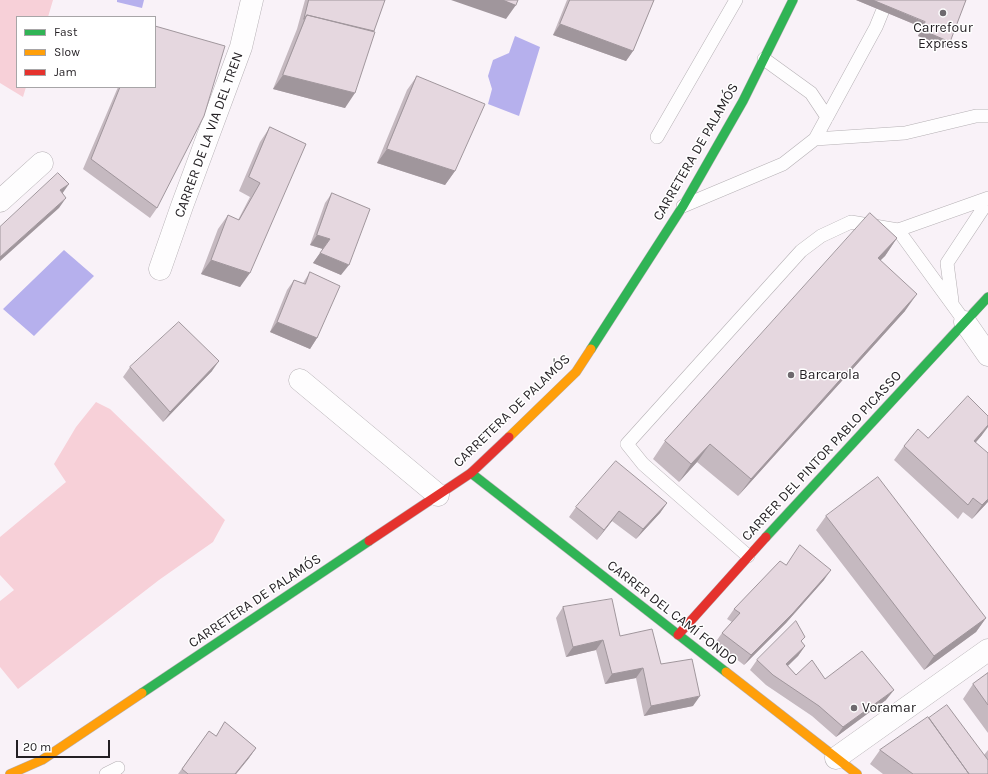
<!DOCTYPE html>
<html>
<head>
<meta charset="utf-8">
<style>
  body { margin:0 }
  #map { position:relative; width:988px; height:774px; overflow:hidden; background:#f9f2f8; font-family:Karla,sans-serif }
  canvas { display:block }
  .legend { position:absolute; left:16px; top:16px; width:140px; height:72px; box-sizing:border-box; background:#fff; border:1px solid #a7a5a7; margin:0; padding:5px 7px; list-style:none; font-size:12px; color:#231f23 }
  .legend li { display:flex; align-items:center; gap:8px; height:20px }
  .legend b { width:20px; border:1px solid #a7a5a7 }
  .scale { position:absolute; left:16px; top:740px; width:94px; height:18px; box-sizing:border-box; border:2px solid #231f23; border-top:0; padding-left:5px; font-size:12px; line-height:14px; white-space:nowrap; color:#231f23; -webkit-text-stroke:3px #fff; paint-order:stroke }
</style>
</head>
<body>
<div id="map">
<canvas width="988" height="774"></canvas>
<ul class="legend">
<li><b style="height:5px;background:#30b455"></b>Fast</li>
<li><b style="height:5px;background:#ff9f0a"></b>Slow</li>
<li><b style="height:5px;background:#e5322d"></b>Jam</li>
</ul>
<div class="scale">20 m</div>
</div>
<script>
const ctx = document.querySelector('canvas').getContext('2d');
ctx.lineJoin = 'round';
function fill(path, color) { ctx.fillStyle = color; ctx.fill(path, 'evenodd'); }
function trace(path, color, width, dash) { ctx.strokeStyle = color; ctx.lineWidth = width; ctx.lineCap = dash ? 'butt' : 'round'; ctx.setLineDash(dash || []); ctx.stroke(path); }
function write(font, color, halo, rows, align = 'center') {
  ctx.font = font + ' Karla,sans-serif'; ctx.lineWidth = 3; ctx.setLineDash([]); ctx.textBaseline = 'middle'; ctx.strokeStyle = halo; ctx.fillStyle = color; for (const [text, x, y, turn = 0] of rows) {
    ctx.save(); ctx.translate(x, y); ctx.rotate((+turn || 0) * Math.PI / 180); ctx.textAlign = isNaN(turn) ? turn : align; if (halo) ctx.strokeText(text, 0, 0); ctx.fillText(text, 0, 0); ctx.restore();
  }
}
const green = new Path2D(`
  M0,0h53l-5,17h-31v70h9l-3,10 -23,-14z
  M96,402l14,7 115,111 -12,22 -54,38 -141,109 -18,-22v-66l14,-11 -14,-15v-38l66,-55 -12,-18 22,-37z`);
const water = new Path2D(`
  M117,0h27l-2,8 -25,-6z
  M515,36l25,11 -21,69 -31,-12 4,-15 -4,-13 5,-16 16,-7z
  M64,250l30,26 -60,60 -31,-27z`);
const lane = new Path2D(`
  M764,59l47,34 16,24
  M657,137l79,-137
  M815,139l90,-6 71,-17h12
  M683,206l100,-42 32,-25 61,-112 11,-27
  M952,301l-5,-38 41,-62
  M965,322l-67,-92 90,-32
  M748,556l-105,-92 -16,-20 174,-193 20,-15 30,-14 47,8
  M106,774l12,-6`);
const street = new Path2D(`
  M0,201l42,-38
  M160,269l22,-63 59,-159 11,-47
  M965,322l23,33
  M300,380l138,115
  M836,758l152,-108`);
const fast = new Path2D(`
  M591,349l92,-143 60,-105 50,-101
  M471,473l255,199
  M766,537l222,-240
  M142,693l227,-152`);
const slow = new Path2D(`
  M509,437l67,-65 15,-23
  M726,672l131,102
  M10,774l32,-14 100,-67`);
const jam = new Path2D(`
  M369,541l102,-68 38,-36
  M678,635l88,-98`);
const wall = new Path2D(`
  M305,0h80l-40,108 -72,-19 24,-60z
  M567,0h87l-21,51 -7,10 -73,-26z
  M856,0h110l-20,47 -28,-11 3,-9z
  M417,76l38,95 -10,14 -68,-22 30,-73z
  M118,87h37l2,121 -7,10 -67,-49z
  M270,127l36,17 -66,143 -39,-13 17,-45 10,-14 10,5 12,-23 -11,-6 21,-49z
  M332,193l9,82 -28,-12 10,-14 -13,-4 15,-42z
  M897,238l-12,18 -5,4 25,51 -167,185 -41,-34 -18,20 -26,-23 12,-18z
  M310,272l7,66 -7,11 -40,-17 17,-42 7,-10 9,3z
  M130,367l82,4 -49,51 -40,-45z
  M982,435l-6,7 10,62 -14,15 -9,-7 -5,7 -64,-59 10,-14 24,-8z
  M667,503l-7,10 -24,26 -24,-18 -15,19 -28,-23 7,-10z
  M826,516l160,102 -10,14 -52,38 -108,-140z
  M786,565l38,15 -38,43 -42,42 -29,-22 7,-10 10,-11 -5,-3 7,-10z
  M563,607l57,29 41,28 32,42 -49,10 -8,-38 -31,6 -9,-34 -30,7 -10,-39z
  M802,642l3,4 -7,10 -10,10 8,9 29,4 61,21 -50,37 -24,-21 -46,-31 -16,-15 7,-10z
  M988,673v60l-25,-34 10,-15z
  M929,718l55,37 4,-5v24h-105l-13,-10 10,-14z
  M225,722l31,26 -7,10 -13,16h-58l31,-43 7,5z`);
const shadedWall = new Path2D(`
  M451,0h52l13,5 -10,14z
  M856,0h17l52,22 -4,5z
  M560,24l73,27 -7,10 -73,-26z
  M922,30l28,12 -4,5 -28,-11z
  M283,75l72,18 -10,15 -72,-19z
  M387,149l68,22 -10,14 -68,-22z
  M69,184l-7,10 -2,-4z
  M66,198l-7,10 -59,53v-4z
  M317,235l13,4 -7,10 -13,-4z
  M897,238l-12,18 -20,20 13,-18z
  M320,253l29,12 -8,10 -28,-12z
  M211,260l39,13 -10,14 -39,-13z
  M917,294l-12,17 -167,185 13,-17z
  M277,322l40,16 -7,11 -40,-17z
  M219,361l-7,10 -49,51 7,-10z
  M988,425v2l-6,8 -18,21 10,-15z
  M710,444l-13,18 -18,20 12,-18z
  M988,499v3l-2,2 -14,15 10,-14z
  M667,503l-7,10 -24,26 7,-10z
  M619,511l-7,10 -15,19 7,-10z
  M831,570l-7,10 -38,43 -42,42 7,-10z
  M986,618l-10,14 -52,38 10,-14z
  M603,640l-7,10 -30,7 7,-10z
  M805,646l-7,10 -19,18 7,-10z
  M643,668l-7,10 -31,6 7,-10z
  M894,690l-8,10 -50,37 7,-10z
  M700,696l-7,10 -49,10 7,-10z
  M256,748l-7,10 -13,16h-1z`);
const building = new Path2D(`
  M309,0h76l-11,31 -67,-16 -3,4z
  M503,0h15l-2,5z
  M570,0h84l-21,51 -73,-27z
  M873,0h93l-16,42 -28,-12 3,-8z
  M307,15l68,17 -20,61 -72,-18z
  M155,26l70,20 -21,70 -47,92 -66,-49 29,-72h35z
  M417,76l68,28 -30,67 -68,-22z
  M270,127l36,17 -56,129 -39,-13 17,-45 11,5 21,-37 -11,-6z
  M58,173l11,11 -9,6 6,8 -66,59v-30z
  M332,193l38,16 -21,56 -29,-12 10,-14 -13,-4z
  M870,213l27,25 -19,20 39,36 -166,185 -41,-35 -19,20 -26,-23z
  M310,272l30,14 -23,52 -40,-16 17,-42 11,4z
  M179,322l40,39 -49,51 -40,-45z
  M968,396l20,20v9l-14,16 14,12v46l-6,6 -9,-7 -5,7 -64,-59 14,-17 10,9z
  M616,461l51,42 -24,26 -24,-18 -15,19 -28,-23z
  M878,477l108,141 -52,38 -108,-140z
  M800,545l31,25 -38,43 -42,42 -29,-22 18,-20 -6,-4 46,-48 6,4z
  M612,599l8,37 32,-7 9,35 31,-5 8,37 -49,10 -8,-38 -31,6 -9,-34 -30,7 -10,-40z
  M796,621l9,16 -4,4 4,5 -19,18 10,11 16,-15 13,19 37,-28 32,39 -51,37 -24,-21 -46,-31 -16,-15z
  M988,673v32l-15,-21z
  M947,705l41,55v14h-19l-40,-56z
  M928,717l41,57h-56l-33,-24z
  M225,722l31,26 -21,26h-47l-6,-5 27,-38 7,5z`);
const markers = [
  [943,13,4,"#6e696e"],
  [791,375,4,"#6e696e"],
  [854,708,4,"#6e696e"]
];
const poiNames = [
  ["Carrefour",943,28,"center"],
  ["Express",943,44,"center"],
  ["Barcarola",799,375],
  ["Voramar",862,708]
];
const streetNames = [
  ["CARRER DE LA VIA DEL TREN",209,135,-70],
  ["CARRETERA DE PALAMÓS",696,152,-60],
  ["CARRETERA DE PALAMÓS",512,411,-44],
  ["CARRER DEL PINTOR PABLO PICASSO",822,456,-47],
  ["CARRETERA DE PALAMÓS",255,601,-34],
  ["CARRER DEL CAMÍ FONDO",672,613,38]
];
fill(green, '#f7d0d8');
fill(water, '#b6b0ed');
trace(lane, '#b5b0b4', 14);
trace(street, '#b5b0b4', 23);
trace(fast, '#b5b0b4', 10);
trace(slow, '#b5b0b4', 10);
trace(jam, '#b5b0b4', 10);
trace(lane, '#fefdfe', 13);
trace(street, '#fefdfe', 22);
trace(fast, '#30b455', 9);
trace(slow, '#ff9f0a', 9);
trace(jam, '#e5322d', 9);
fill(wall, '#c5b9c0');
fill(shadedWall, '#a0969c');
fill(building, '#e5d7df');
trace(building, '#a0969c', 1);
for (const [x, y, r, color] of markers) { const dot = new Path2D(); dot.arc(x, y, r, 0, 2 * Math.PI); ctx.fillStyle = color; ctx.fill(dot); trace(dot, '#fff', 1.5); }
write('14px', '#231f23', '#fff', poiNames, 'left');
write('14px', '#231f23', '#fff', streetNames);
</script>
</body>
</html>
